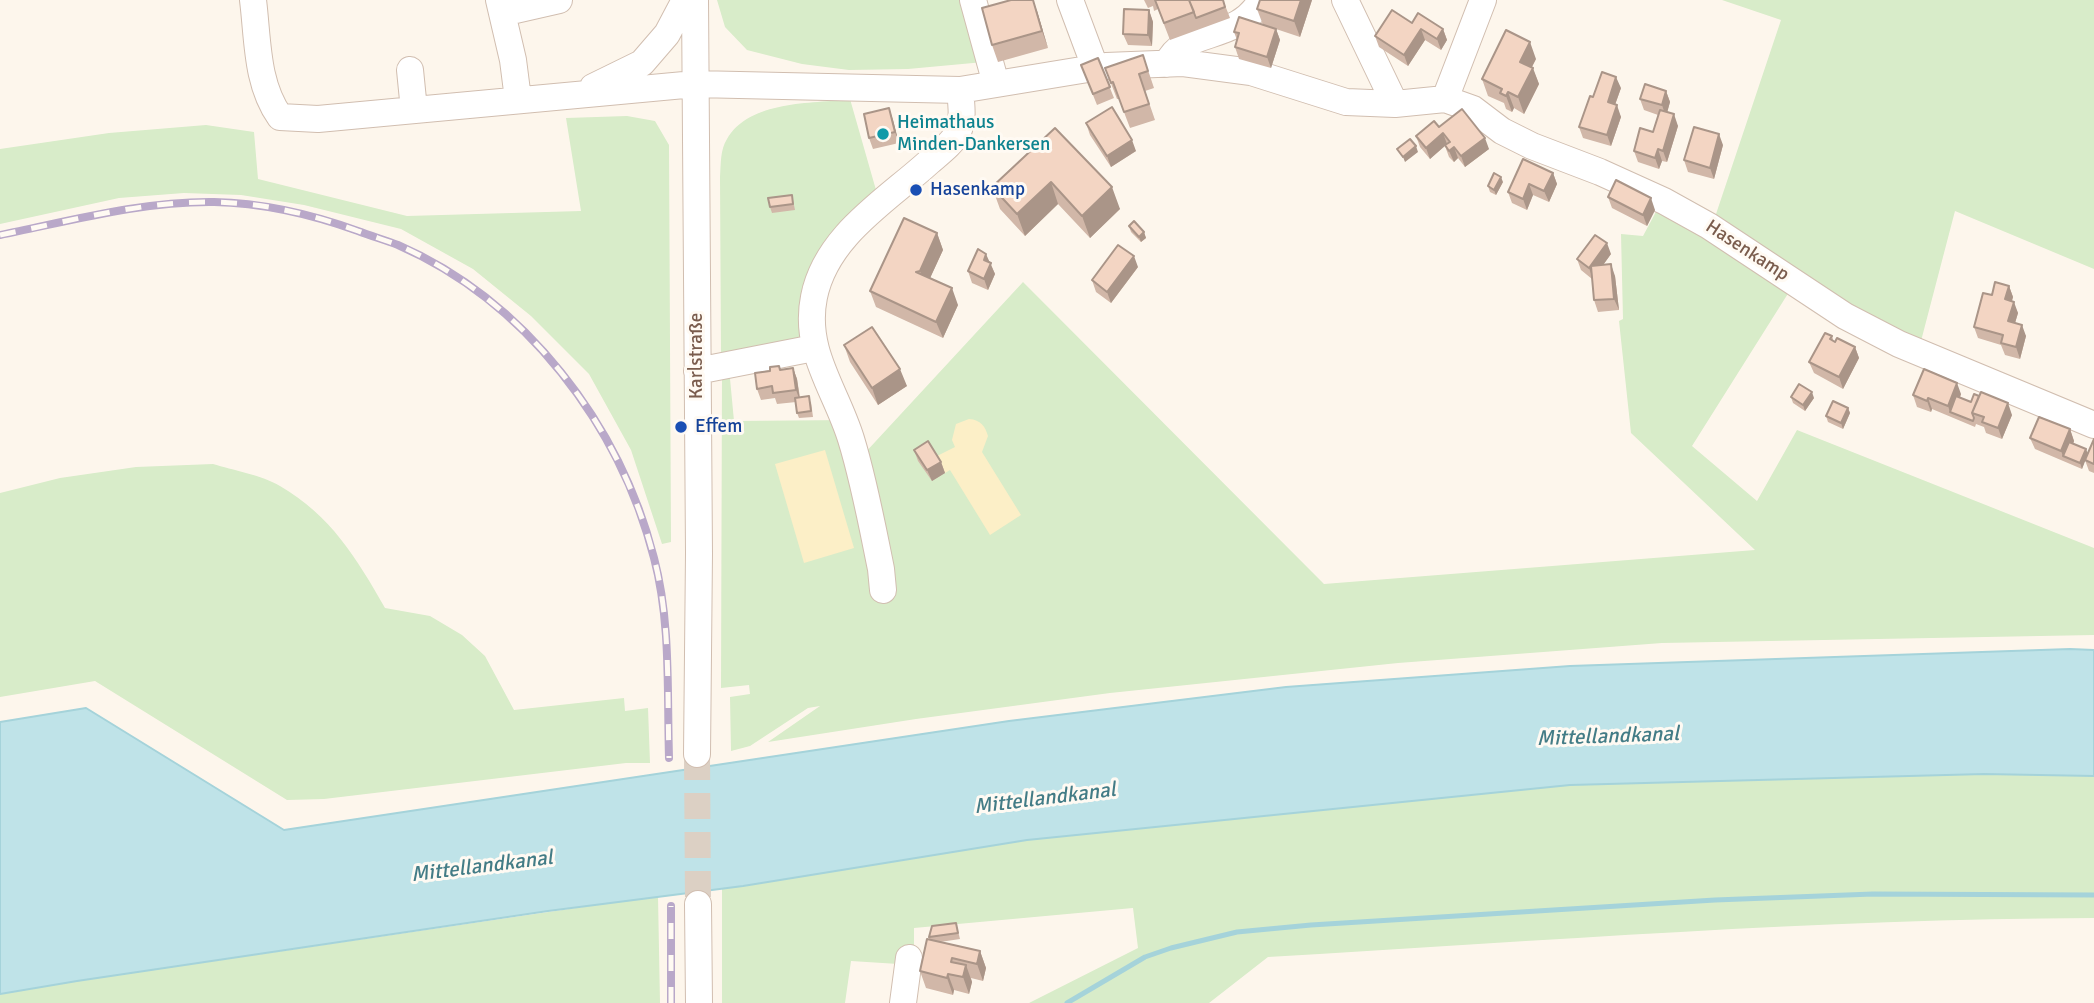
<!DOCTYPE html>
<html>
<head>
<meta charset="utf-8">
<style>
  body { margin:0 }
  canvas { display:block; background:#fdf6ec }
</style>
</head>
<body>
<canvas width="2094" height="1003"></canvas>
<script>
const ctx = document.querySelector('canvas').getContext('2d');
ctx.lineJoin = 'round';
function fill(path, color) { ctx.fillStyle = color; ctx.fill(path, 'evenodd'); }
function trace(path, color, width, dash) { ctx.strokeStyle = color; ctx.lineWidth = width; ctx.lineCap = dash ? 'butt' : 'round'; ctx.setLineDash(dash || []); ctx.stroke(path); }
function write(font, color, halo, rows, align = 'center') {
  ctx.font = font + ' Signika,sans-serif'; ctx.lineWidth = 6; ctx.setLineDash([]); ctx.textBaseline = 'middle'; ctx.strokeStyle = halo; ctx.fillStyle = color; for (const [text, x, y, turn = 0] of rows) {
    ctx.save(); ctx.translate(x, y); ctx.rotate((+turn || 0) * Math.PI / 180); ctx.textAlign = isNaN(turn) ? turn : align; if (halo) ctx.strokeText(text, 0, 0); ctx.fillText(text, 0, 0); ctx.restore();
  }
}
const green = new Path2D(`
  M717,0h250l17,62 -76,7 -59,1 -47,-6 -55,-14 -22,-23z
  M1722,0h372v269l-139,-58 -34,130 -42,-16 -165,-105 67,-200z
  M850,99l28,98 -39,38 -31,105 -87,18 -1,-181c1,-13 0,-27 7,-38 23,-39 84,-35 123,-40z
  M627,116l28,5 14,24 2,397 -9,2 -31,-94 -42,-76 -58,-58 -58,-47 -72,-40 -97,-24 -63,-10 -57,-2 -65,5 -119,26v-75l109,-16 97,-8 48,7 4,47 149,37 174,-5 -15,-93z
  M1658,208l131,84 -97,154 65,55 40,-71 297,118v87l-432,8 -264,20 -288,30 -194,26 -148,23 52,-36 -12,2 -58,38 -19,5 -1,-54 20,-3 -1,-9 -28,3 1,-318 7,-2 5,53 115,-1 14,35 160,-173 301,302 431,-34 -124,-117 -12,-112 4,-2 -2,-85 22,2z
  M213,464c19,6 49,11 67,22 51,30 76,71 105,122l45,8 32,19 23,21 29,54 110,-12 1,13 23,-3 2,55h-24l-302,36 -37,1 -192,-119 -95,16v-204l60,-15 76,-11z
  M1984,774l110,2v142c-276,1 -551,23 -826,39l-59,46h-180l109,-55 -5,-40 -219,20v37l-63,-4 -6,42h-123v-114l305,-49 543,-55z
  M658,896l2,107h-660v-9l77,-13z`);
const sand = new Path2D(`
  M969,419c12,1 16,7 19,17l-6,16 39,63 -31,20 -40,-65 -5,3 -10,-16 20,-10 -3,-7 4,-16z
  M825,450l29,98 -50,15 -29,-99z`);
const water = new Path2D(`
  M2070,649l24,1v126l-110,-2 -414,11 -543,55 -284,46 -195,25 -471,70 -77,13v-272l86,-14 198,122 725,-109 277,-34 284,-21z`);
const stream = new Path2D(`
  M1067,1003l78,-46 26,-9 66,-16 74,-7 404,-25 158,-6 221,1`);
const minorTunnel = new Path2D(`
  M697,754l1,150`);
const minor = new Path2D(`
  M253,0c5,40 3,83 27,117l38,2 377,-35 265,6 146,-24 77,-3 68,9 95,30 49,2 50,-5 28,10 29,22 30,15 68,26 64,29 45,25 136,90 54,28 195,81
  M499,0l14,60 5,39
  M695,0l4,553 -2,201
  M973,0l23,84
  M1070,0l25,67
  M1345,0l50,104
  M502,13l57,-13
  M1167,64c16,-37 71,-21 94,-64
  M410,70l4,40
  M593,87l49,-24 25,-29 18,-34
  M1445,99l38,-99
  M697,371l117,-23
  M883,590l-2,-21c-9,-44 -17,-88 -30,-130 -15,-49 -48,-88 -37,-142 12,-61 72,-96 115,-135 9,-8 24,-19 29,-30 6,-14 3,-29 2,-42
  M698,904l1,99
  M903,1003l6,-45`);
const rail = new Path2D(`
  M0,235c70,-14 142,-34 214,-33 50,1 97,12 144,29 13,5 27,9 40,14 128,56 222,180 256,313 17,64 13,134 15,200
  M671,1003v-97`);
const wall = new Path2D(`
  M1144,0h79l7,18 -60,22 -12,-31 -4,2 -1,-5 -5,2z
  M1260,0h52l-12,37 -24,-8 4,11 -9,28 -32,-9 -4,-12 2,-7 -3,-8 29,-7 -6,-16z
  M1149,10l4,12 -1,24 -24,-1 -5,-11z
  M1037,11l11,37 -50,14 -6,-17z
  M1412,23l31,6 4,11 -6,10 -16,-10 -17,26 -29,-19 -4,-11z
  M1143,55l11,33 -9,3 10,29 -25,8 -11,-29h-2l-12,-31z
  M1098,58l16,40 -17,7 -16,-40z
  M1536,59l-4,8 7,17 -15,30 -10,-6 -2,4 -6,-3 -2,-6 -16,-7 -6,-17z
  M1621,88l-6,17 6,12 -10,29 -28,-8 -4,-11 14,-30z
  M1666,91l4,11 -3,10 11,14 -11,36 -5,-1 -3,8 -21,-7 -4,-11 19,-19 5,-17 -14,-5 -4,-11z
  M889,108l10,35 -26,6 -4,-11z
  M1086,123l50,28 -25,16 -21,-32z
  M1439,127l50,22 -24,18 -7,-9 -4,4 -5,-5 -4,-11 -15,13 -10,-12 -4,-11z
  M1055,128l65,81 -30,29 -32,-34 -33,32 -25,-27 -8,-22z
  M1723,145l-9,34 -26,-7 -4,-12z
  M1553,173l4,11 -8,18 -16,-7 -6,15 -15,-7 -4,-11z
  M1503,182l-7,13 -6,-3 -2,-6z
  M792,195l3,15 -23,3 -2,-6z
  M1608,197l47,13 -8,16 -35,-18z
  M1129,226l15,6 2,6 -5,4 -10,-10z
  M937,233l6,17 -13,28 28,27 -15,33 -67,-31 -6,-16z
  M1611,254l-8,11 12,11 4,34 -21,2 -4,-12 -2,-21 -11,-9 -4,-11z
  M990,262l5,12 -7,16 -16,-7 -4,-12z
  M1138,267l-27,36 -15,-11 -4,-12z
  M2009,286l4,11 -1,4 6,12 -3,10 11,13 -6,23 -15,-4 -4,-10 -23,-7 -4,-11 18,-32z
  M1832,336l2,6 21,5 4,11 -16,31 -29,-16 -5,-11z
  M844,345l63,41 -29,19 -28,-43z
  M793,368l4,11 3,18 11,5 2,15 -14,1 -2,-5 -1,-11 -19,2 -2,-6 -14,2 -4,-11 24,-19z
  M1961,394l-1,4 11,4 41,13 -10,24 -16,-6 -2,-6 -8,-3 -1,3 -43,-18 -1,3 -14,-5 -4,-12z
  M1791,397l23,1 -9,13 -12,-8z
  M1848,408l2,5 -7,16 -15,-7 -2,-6z
  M2070,429l4,12 -1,3 15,10 6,-14v33l-5,-2 -4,-11 -3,9 -47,-20 -5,-11z
  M914,450l27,12 4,11 -13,8 -14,-20z
  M956,923l4,16 -20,3 40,9 6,17 -3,13 -12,-3 1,4 -3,12 -15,-4 -1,5 -27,-7 -6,-17 9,-32v-2z`);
const shadedWall = new Path2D(`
  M1033,0l4,11 11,37 -6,-17z
  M1301,0h11l-12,37 -6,-16z
  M1149,10l4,12 -1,24 -4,-11z
  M1276,29l4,11 -9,28 -4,-11z
  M1421,29l4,11 -17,26 -4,-11z
  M1443,29l4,11 -6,10 -4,-11z
  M1530,42l6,17 -10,19 -6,-16z
  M1533,68l6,16 -15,30 -6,-17z
  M1616,77l5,11 -9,25 -4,-11z
  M1666,91l4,11 -4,15 -4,-12z
  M1508,92l6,16 -2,4 -6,-16z
  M1617,105l4,12 -10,29 -4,-11z
  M889,108l4,12 6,23 -4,-11z
  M1674,114l4,12 -11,36 -4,-11z
  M1443,133l4,11 -17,15 -4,-11z
  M1719,134l4,11 -9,34 -4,-11z
  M1485,138l4,11 -24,18 -4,-11z
  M1132,140l4,11 -25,16 -4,-11z
  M1416,146l2,6 -13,10 -2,-5z
  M1454,147l4,11 -4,4 -5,-11z
  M1658,149l4,12 -3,8 -4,-11z
  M1553,173l4,11 -8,18 -5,-11z
  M1501,177l2,5 -7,13 -2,-5z
  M1051,182l7,22 -33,32 -8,-22z
  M1529,184l4,11 -6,15 -4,-11z
  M1112,187l8,22 -30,29 -8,-22z
  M1651,198l4,12 -8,16 -4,-11z
  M1144,232l2,6 -5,4 -2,-5z
  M937,233l6,17 -17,37 -6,-16z
  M1607,243l4,11 -18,25 -4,-11z
  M986,254l9,20 -7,16 -4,-11v-19z
  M1134,256l4,11 -27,36 -4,-11z
  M1611,264l4,12 4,34 -5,-11z
  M2009,286l4,11 -4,13 -4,-11z
  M952,288l6,17 -15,33 -7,-16z
  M2014,302l4,11 -6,20 -4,-12z
  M2022,325l4,11 -6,23 -4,-12z
  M1855,347l4,11 -16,31 -4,-12z
  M793,368l4,11 3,22 -4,-11z
  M900,369l7,17 -29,19 -6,-17z
  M1957,383l4,11 -8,19 -3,-1 -2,-6z
  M1812,392l2,6 -9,13 -2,-6z
  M1928,398l4,11 -1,3 -4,-11z
  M2008,403l4,12 -10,24 -4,-11z
  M1848,408l2,5 -7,16 -2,-6z
  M2070,429l4,12 -7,17 -4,-2 -2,-5z
  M2086,449l2,5 -6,15 -2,-6z
  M941,462l4,11 -13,8 -5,-11z
  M980,951l6,17 -3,13 -6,-17z
  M966,965l6,17 -3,12 -6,-17z
  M948,974l6,16 -1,5 -6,-17z`);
const building = new Path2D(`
  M1011,0h22l9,31 -50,14 -10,-37z
  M1155,0h34l5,12 -30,11z
  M1189,0h34l2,7 -29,11z
  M1260,0h41l-7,21 -37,-12z
  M1124,9l25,1 -1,25 -25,-1z
  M1392,10l20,13 6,-10 25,16 -6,10 -16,-10 -17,26 -29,-19z
  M1239,17l37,12 -9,28 -32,-10 4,-14 -5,-1z
  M1506,30l24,12 -10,20 13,6 -15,29 -10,-5 -2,4 -6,-3 2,-4 -20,-10z
  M1143,55l5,16 -9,3 10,30 -25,8 -11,-30 -2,1 -6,-15z
  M1098,58l12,29 -17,7 -12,-29z
  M1602,72l14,5 -8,25 9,3 -10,30 -28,-8 11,-31 3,1z
  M1645,84l21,7 -4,14 -22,-6z
  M1112,107l20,33 -25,16 -21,-33z
  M889,108l6,24 -26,6 -5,-24z
  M1462,109l23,29 -24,18 -7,-9 -5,4 -4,-6 5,-3 -7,-9 -17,15 -10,-12 18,-15 5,6z
  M1660,110l14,4 -11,37 -5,-2 -3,9 -21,-7 6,-23 13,4z
  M1694,127l25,7 -9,34 -26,-8z
  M1055,128l57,59 -30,29 -31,-34 -34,32 -25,-27z
  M1410,139l6,7 -13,11 -6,-8z
  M1523,159l30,14 -9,18 -15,-7 -6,15 -15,-7z
  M1494,173l7,4 -7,13 -6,-4z
  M1616,180l35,18 -8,17 -35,-18z
  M792,195l1,9 -23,3 -2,-9z
  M904,218l33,15 -17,38 -4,1 36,16 -16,34 -66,-31z
  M1134,221l10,11 -5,5 -10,-11z
  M1595,235l12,8 -18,25 -12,-9z
  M1118,245l16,11 -27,36 -15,-12z
  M978,249l8,5 -2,6 7,3 -7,16 -16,-8z
  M1611,264l3,35 -20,1 -3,-34z
  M1995,282l14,4 -4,13 9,3 -6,19 14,4 -6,22 -15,-4 2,-8 -29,-8 9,-34 9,2z
  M872,327l28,42 -28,19 -28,-43z
  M1825,333l7,3 -2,3 5,3 2,-4 18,9 -16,30 -30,-15z
  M779,366l1,4 13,-2 3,22 -23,3 -1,-7 -15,3 -2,-16 15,-2v-4z
  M1924,369l33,14 -9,23 -20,-8 -1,3 -14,-6z
  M1799,384l13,8 -9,13 -12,-8z
  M1981,392l27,11 -10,25 -16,-6 2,-5 -12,-4z
  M1974,394l5,2 -7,17 2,5 -1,3 -23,-9 6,-16 15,6z
  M809,396l2,15 -14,2 -2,-15z
  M1833,401l15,7 -7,15 -15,-7z
  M2039,417l31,12 -9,22 -31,-13z
  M2094,439v25l-9,-4z
  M928,441l13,21 -14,8 -13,-20z
  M2069,442l17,7 -6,14 -17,-7z
  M956,923l2,10 -29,4 3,-11z
  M927,939l53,12 -3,13 -25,-6 -1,4 15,3 -3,12 -15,-3 -1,4 -27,-7z`);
const markers = [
  [883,134,7,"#0f9aa8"],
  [916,190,7,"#1a4fb4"],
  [681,427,7,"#1a4fb4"]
];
const cultureNames = [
  ["Heimathaus",897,123],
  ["Minden-Dankersen",897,145]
];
const transitNames = [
  ["Hasenkamp",930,190],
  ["Effem",695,427]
];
const streetNames = [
  ["Hasenkamp",1747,251,33],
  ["Karlstraße",697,356,-90]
];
const waterNames = [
  ["Mittellandkanal",1608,737,-2],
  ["Mittellandkanal",1045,799,-7],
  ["Mittellandkanal",482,867,-7]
];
fill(green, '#d8ecc9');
fill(sand, '#fcefc7');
fill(water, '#bfe3e8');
trace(water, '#a5d3da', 2);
trace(stream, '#a5d3da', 5);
trace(minorTunnel, '#dcd0c4', 26, [26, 13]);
trace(minor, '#d1beb0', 28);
trace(minor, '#fff', 26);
trace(rail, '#b9a8c9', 8);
trace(rail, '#fffaf3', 5, [16]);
fill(wall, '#d1b7a8');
fill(shadedWall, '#aa9588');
fill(building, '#f3d5c3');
trace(building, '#aa9588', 2);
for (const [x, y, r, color] of markers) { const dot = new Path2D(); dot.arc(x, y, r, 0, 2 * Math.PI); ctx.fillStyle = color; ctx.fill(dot); trace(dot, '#fffaf3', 2.5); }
write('19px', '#0d838f', '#fffaf3', cultureNames, 'left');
write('19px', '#164399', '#fffaf3', transitNames, 'left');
write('19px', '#7a5c4d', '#fffaf3', streetNames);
write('italic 21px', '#437c86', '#fffaf3', waterNames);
</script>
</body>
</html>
